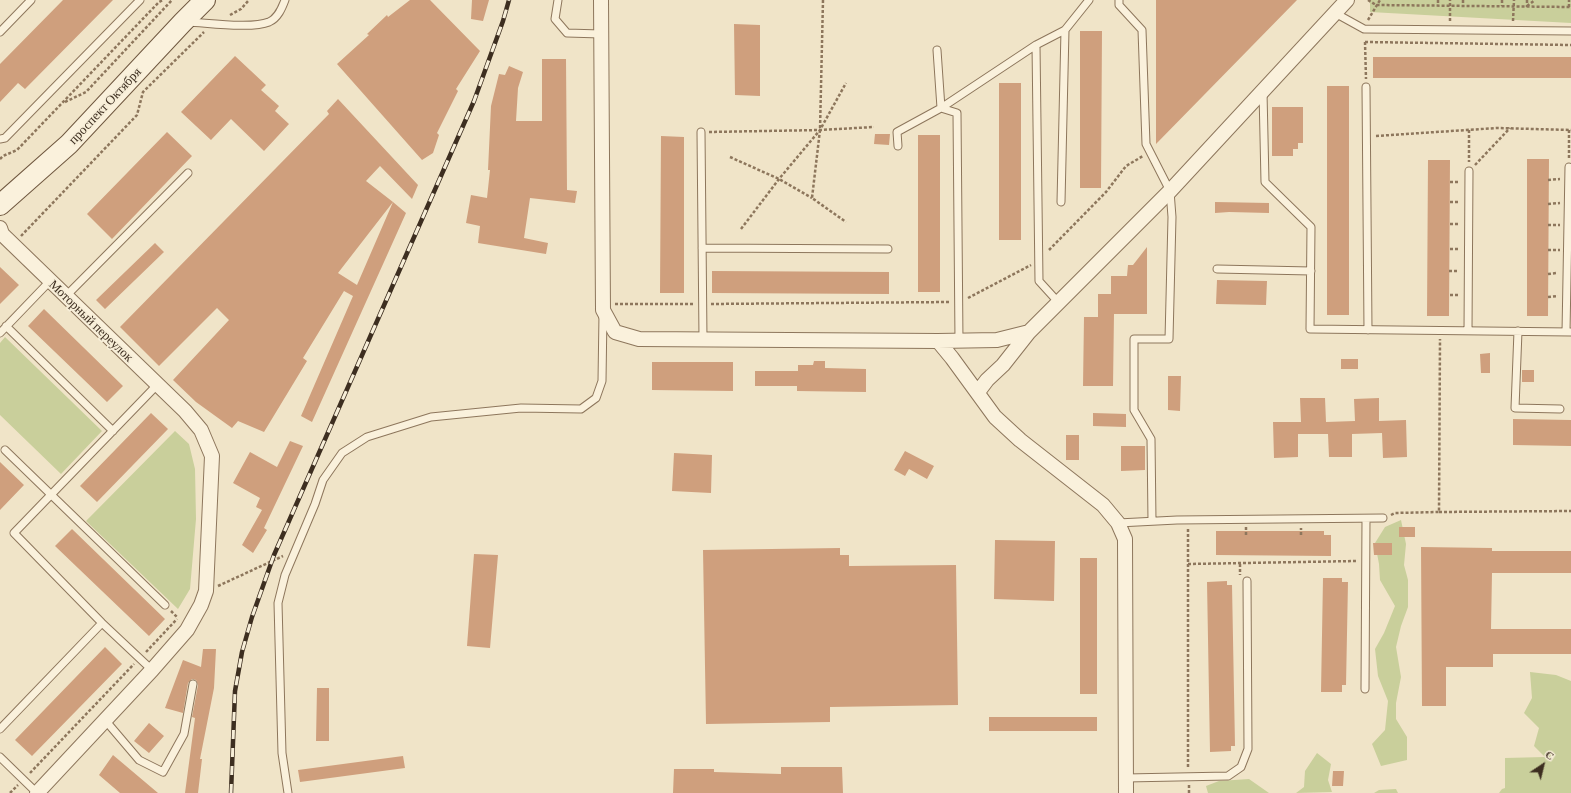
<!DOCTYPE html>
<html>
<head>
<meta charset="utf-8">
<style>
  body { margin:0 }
  #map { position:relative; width:1571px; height:793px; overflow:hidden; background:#f0e4c8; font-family:"Crimson Pro",serif }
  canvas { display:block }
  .north { position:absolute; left:1523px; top:745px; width:40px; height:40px; -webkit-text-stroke:3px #f7eed8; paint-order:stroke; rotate:35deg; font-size:11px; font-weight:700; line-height:16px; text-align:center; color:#3d2e20 }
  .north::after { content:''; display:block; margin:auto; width:14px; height:18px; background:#3d2e20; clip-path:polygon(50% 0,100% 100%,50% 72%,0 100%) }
</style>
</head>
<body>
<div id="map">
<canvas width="1571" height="793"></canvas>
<div class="north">С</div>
</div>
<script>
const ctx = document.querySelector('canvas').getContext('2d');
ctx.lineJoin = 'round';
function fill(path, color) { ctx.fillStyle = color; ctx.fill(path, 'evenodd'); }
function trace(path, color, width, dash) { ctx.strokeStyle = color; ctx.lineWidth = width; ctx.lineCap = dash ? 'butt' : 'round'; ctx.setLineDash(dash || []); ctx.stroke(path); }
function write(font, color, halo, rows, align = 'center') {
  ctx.font = font + ' "Crimson Pro",serif'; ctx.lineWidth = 3.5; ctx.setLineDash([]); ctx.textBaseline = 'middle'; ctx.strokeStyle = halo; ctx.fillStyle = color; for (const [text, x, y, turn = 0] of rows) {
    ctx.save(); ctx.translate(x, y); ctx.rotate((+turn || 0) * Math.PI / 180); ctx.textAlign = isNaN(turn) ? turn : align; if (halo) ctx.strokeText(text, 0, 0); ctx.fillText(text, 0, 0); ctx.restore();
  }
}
const green = new Path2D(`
  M1370,0h201v23l-201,-11z
  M5,337l97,94 -41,43 -61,-59v-72z
  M175,431l14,13 6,25 1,50 -6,70 -12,20 -92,-88z
  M1401,520l5,24 -2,21 4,15v27l-7,19 -5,21 5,30 -5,26v16l11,18v23l-26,6 -9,-22 13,-14 3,-29 -10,-25 -3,-27 9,-16 11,-27 -15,-26 -1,-16 -4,-21 10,-16z
  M1530,672l26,3 15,6v112h-72l3,-4 3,-1v-30l40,-1 -11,-11 5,-18 -15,-15 8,-15z
  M1317,753l14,11 -3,16 4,12 -36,1 8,-6 1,-16z
  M1249,779l20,14h-61l-2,-7 13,-5z
  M1396,789l2,4h-24l5,-3z`);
const building = new Path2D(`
  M63,0h50l-88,89 -7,-6 -18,19v-38z
  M410,0h20l50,51 -24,38 2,2 -21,42 2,2 -6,18 -11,7 -85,-96 32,-29 -2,-1 20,-19 1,2z
  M472,0h17l-6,21 -12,-2z
  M1156,0h141l-141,144z
  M734,24l26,1v71l-25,-1z
  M1080,31h22l-1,157h-21z
  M235,56l31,29 -5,5 18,16 -4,5 14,13 -25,27 -33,-32 -20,21 -30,-28z
  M1373,57h198v21h-198z
  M542,59h24l1,131 10,1 -2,12 -45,-5 -6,40 24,5 -2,11 -68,-11 2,-17 -14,-3 5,-28 16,3 3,-28h-2l3,-64 8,-32 6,1 4,-9 14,6 -5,16 -2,33h26z
  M999,83h22v157h-22z
  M1327,86h22v229h-22z
  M338,99l80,86 -6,14 -32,-33 -14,15 27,21 -55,71 19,12 36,-83 13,11 -94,209 -11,-6 52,-120 -9,-5 -41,67 4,3 -43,71 -26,-11 -6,7 -36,-26 -23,-22 56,-60 -12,-12 -58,58 -39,-39 209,-213 -2,-3z
  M1272,107h31v36h-5v6h-5v7h-21z
  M167,132l25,24 -80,83 -25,-25z
  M875,134h15l-1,11 -15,-1z
  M918,135h22v157h-22z
  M661,136l23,1v156h-24z
  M1527,159h22l-1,157h-21z
  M1428,160h22l-1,156h-22z
  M1215,202l54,1v10l-40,-1 -14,1z
  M155,243l9,9 -59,57 -9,-9z
  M1147,247v67h-33l-1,72h-30l1,-69h14v-23h13v-18h16l1,-11h5z
  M0,267l19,18 -19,19z
  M712,271l177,1v22l-177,-1z
  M1217,280l50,1 -1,24 -50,-1z
  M44,309l79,77 -16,16 -79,-76z
  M1490,353v20h-9l-1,-19z
  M1341,359h17v10h-17z
  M814,361h11v7l41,1v23l-69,-1v-5h-42v-15h43v-6h15z
  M652,362h81v29l-81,-1z
  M1522,370h12v12h-12z
  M1168,376h13l-1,35 -12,-1z
  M1300,398h25l1,24 29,-1 -1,-22 25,-1v23l27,-1 1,37 -24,1 -1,-25 -30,1v23h-23l-1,-23h-30v23l-24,1 -1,-36h28z
  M151,413l17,16 -71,73 -17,-16z
  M1093,413l33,1v13l-33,-1z
  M1513,419l58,1v26l-58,-1z
  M1066,435h13v25h-13z
  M290,441l13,5 -39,82 3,2 -14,23 -11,-8 20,-35 -6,-3 4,-9 -27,-15 17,-31 27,15z
  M1121,446h24v24l-24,1z
  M905,451l29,15 -7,13 -18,-10 -4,7 -11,-6z
  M674,453l38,2 -1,38 -39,-2z
  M0,462l24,23 -24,25z
  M1399,527h16v10h-16z
  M72,529l93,90 -16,17 -94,-90z
  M1216,531h108v4h7v21l-115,-1z
  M995,540l60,1 -1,60 -60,-2z
  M1373,543h19v12h-18z
  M1421,547l71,1v3h79v22h-79l-1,56h80v25h-78v13h-47v39h-24z
  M840,548v7h9v11l107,-1 2,140 -128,2v15l-124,2 -3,-174z
  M474,554l24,1 -8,93 -23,-2z
  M1080,558h17v136h-17z
  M1323,578h19v4h6l-2,103h-4v7h-21z
  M1227,581v4h5l3,161h-4v5l-21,1 -3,-170z
  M105,647l17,17 -90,92 -17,-16z
  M203,649h13l-2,39 -14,71h2l-4,34h-13l10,-75 -3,-1 6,-32 -2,-5 -4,-1 -4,4 -5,30 -18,-5 18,-48 18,7z
  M317,688h12v53h-13z
  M989,717h108v14h-108z
  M149,723l15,13 -15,17 -15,-12z
  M113,755l45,38h-38l-21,-18z
  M403,756l2,12 -105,14 -2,-12z
  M781,767h61l1,26h-170l1,-24h40v3l67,2z
  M1333,771h11l-1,15h-11z`);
const path = new Path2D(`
  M823,0l-3,130 -8,68 34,24
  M1368,0l8,5 195,2
  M1438,0v6
  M1463,0v6
  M1502,0v6
  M1527,0v7
  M1527,6l8,-6
  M1569,7v-7
  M230,15l11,-6 8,-9
  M1368,20l12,-20
  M1450,21v-21
  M1513,21l1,-21
  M1365,42l206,3
  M1365,42l1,37
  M65,102l21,-10 86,-92
  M1469,130v32
  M709,132l111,-2 54,-3
  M1376,136l121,-8 74,2
  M730,157l49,22 33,19
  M1569,158v-29
  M0,159l3,-3 14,-6 142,-148 4,-2
  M1475,165l35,-37
  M1548,180l12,-1
  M1450,182h10
  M1450,202h10
  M1548,204l12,-1
  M1450,224h10
  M1548,225h12
  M741,229l38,-50 41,-49 26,-47
  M21,236l116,-121 6,-23 61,-60
  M1450,249h9
  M1049,250l57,-58 20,-26 17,-10
  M1548,250h12
  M1449,271h10
  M1548,274l9,-1
  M1450,295h9
  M1548,297l10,-1
  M968,298l63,-33
  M615,304h79
  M711,304l239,-2
  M1439,512l132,-1
  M1391,515l4,-2 44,-1 1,-173
  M1188,529v239
  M1246,535v-8
  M1301,535v-7
  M1188,564l169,-3
  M1240,564v11
  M218,586l65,-30
  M171,611l7,7
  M146,652l31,-33
  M30,773l104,-109
  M1189,785v8
  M10,793l8,-8`);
const service = new Path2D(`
  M558,0l-3,19 12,14 34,1
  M1119,0v5l23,25 4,114 24,47 2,26 -3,122h-35v71l17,29 1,82
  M1335,13l29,16 207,2
  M189,22c20,1 63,7 80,0 9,-4 13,-14 16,-22
  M0,32l31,-32
  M1036,45l3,236 20,22
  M937,50l4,58 16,5 2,228
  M1366,87l2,243
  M1263,92l2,90 46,45 -1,102 261,3
  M701,132l2,207
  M0,139l5,-1 135,-138
  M898,146l-1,-14 44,-24 95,-63 29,-15 24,-30
  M1061,202l4,-172
  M702,248l186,1
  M1217,269l94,2
  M66,296l122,-123
  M6,326l107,105
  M1468,331l1,-160
  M1518,331l-3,77 45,1
  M1566,332l3,-165
  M0,333l50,-52
  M5,450l160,155
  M1118,523l59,-3 206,-2
  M152,670l-50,-47 -88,-90 144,-149
  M1365,689l1,-170
  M105,720l34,40 24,12 21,-38 9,-50
  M0,729l102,-106
  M0,757l37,36
  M1126,778l102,-2 13,-9 7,-18 -1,-168
  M288,793l-6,-40 -4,-150 7,-28 30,-71 8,-24 19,-27 25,-16 64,-20 90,-9 60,1 15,-11 6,-17 1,-67`);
const minor = new Path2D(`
  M601,0l2,310 12,22 24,7 299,2 59,-1 32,-8
  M0,228l2,6 183,177 16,19 11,26 -6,135 -5,14 -14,25 -35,40 -115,123
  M938,341l14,17 43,59 25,23 83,65 15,18 7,16 1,254
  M978,392l9,-12 16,-15 26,-33 141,-141 177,-191`);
const secondary = new Path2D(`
  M0,205l69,-61 114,-122 22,-22`);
const rail = new Path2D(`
  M231,793l4,-102 7,-39 10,-35 22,-62 200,-454 29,-80 6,-21`);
const streetNames = [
  ["проспект Октября",105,106,-47],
  ["Моторный переулок",91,321,44]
];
fill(green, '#c9cf9b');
fill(building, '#cf9f7d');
trace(service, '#8d765c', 9);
trace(minor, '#8d765c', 16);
trace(secondary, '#6f573f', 22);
trace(path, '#8d765c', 2.5, [3, 2]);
trace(service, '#faf1dc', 7);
trace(minor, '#faf1dc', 14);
trace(secondary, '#faf1dc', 20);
trace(rail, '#3d2e20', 4.5);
trace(rail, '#f7eed8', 3, [9]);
write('13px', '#3d2e20', '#f7eed8', streetNames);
</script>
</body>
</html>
